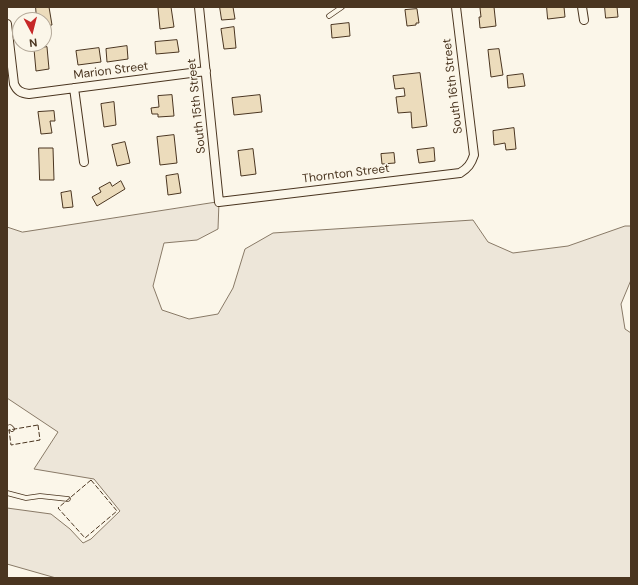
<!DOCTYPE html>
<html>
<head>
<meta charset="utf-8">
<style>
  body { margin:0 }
  #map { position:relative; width:638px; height:585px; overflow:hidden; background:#fbf6e9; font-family:"DM Sans",sans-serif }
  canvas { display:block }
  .frame { position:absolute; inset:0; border:8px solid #4a3520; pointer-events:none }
  .north { position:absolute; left:12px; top:12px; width:40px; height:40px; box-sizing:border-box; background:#fbf6e9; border:1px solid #b4a999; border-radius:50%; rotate:173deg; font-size:11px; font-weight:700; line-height:16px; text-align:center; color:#4a3520 }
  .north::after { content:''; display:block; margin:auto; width:14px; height:18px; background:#c62828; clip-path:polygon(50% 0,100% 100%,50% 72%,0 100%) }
</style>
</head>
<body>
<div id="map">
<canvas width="638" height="585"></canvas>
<div class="frame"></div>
<div class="north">N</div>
</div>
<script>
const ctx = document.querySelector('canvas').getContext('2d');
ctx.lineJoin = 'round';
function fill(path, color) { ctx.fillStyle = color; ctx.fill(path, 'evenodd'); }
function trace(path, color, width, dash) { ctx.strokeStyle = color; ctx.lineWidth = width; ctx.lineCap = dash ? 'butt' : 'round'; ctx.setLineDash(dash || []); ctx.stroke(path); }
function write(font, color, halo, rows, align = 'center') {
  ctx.font = font + ' "DM Sans",sans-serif'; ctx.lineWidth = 3; ctx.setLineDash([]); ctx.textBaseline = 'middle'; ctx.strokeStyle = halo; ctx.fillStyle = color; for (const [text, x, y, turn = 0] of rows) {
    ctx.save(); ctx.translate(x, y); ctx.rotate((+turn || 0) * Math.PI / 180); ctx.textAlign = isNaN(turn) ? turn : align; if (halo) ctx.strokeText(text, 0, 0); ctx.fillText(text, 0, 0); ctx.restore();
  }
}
const green = new Path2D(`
  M219,202l-1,27 -21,11 -33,3 -11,43 9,24 27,9 29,-5 15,-26 12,-39 28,-16 200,-13 15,22 25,11 55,-7 57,-20h6v54l-10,24 4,25 6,4v245h-575l-49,-14v-56l44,6 19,15 13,14 8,-4 29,-28 -26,-32 -60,-10 24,-37 -51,-34v-171l15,5z`);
const building = new Path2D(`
  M36,7h13l3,18 -8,1v-6h-7z
  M171,7l3,20 -14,2 -2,-21z
  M220,7h13l2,12 -13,1z
  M494,7l2,19 -16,2 -1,-11h2l-1,-9z
  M547,7h17l1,10 -17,2z
  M605,7h12l1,10 -12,1z
  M417,9l2,14h-3v2l-9,1 -2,-16z
  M349,23l1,13 -18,2 -1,-13z
  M234,27l2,21 -12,1 -3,-20z
  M177,40l2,12 -23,2 -1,-12z
  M127,46l1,13 -21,3 -1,-13z
  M47,47l2,22 -13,2 -2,-22z
  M99,48l2,14 -23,3 -2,-14z
  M499,49l4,26 -12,2 -3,-27z
  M420,73l7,53 -15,2 -1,-16 -13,1 -2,-16 9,-1 -1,-8 -9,1 -2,-13z
  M523,74l2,12 -17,2 -1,-12z
  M172,95l2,21 -16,1v-3h-6l-1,-6 8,-1 -1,-11z
  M260,95l2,17 -28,3 -2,-17z
  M114,102l2,23 -12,2 -3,-23z
  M54,111l1,10h-5l2,12 -11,1 -3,-22z
  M514,128l2,21 -10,1 -1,-7 -11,2 -1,-14z
  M174,135l3,28 -17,2 -3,-28z
  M125,142l5,21 -13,3 -5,-21z
  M39,148h14l1,32h-14z
  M434,148l1,13 -16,2 -2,-13z
  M253,149l3,25 -15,2 -3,-25z
  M394,153l1,10 -13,1 -1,-10z
  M178,174l3,19 -13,2 -2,-19z
  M121,181l4,8 -28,17 -5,-9 9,-5 -2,-4 11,-6 2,4z
  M71,191l2,16 -10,1 -2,-15z`);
const lane = new Path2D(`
  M329,16l13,-9
  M7,428l3,-1 2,2
  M7,493l19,5 14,-2 28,3`);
const street = new Path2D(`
  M199,7l20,195 241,-29c8,-5 11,-9 14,-18l-18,-148
  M582,7l2,13
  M7,24l7,60c3,7 7,9 15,10l177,-23
  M74,88l10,74`);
const fence = new Path2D(`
  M38,425l2,15 -29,5 -2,-15z
  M91,480l26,31 -32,27 -27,-30z`);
const streetNames = [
  ["Marion Street",111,71,-7],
  ["South 16th Street",453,86,-97],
  ["South 15th Street",197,106,-96],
  ["Thornton Street",346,174,-7]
];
fill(green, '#ede6d9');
trace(green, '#887966', 1);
fill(building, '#ecdcbc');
trace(building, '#4a3520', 1);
trace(lane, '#4a3520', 5.5);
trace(street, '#4a3520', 10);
trace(lane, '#fbf6e9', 4);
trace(street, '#fbf6e9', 8);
trace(fence, '#4a3520', 1, [5, 2]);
write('12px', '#4a3520', '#fbf6e9', streetNames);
</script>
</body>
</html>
